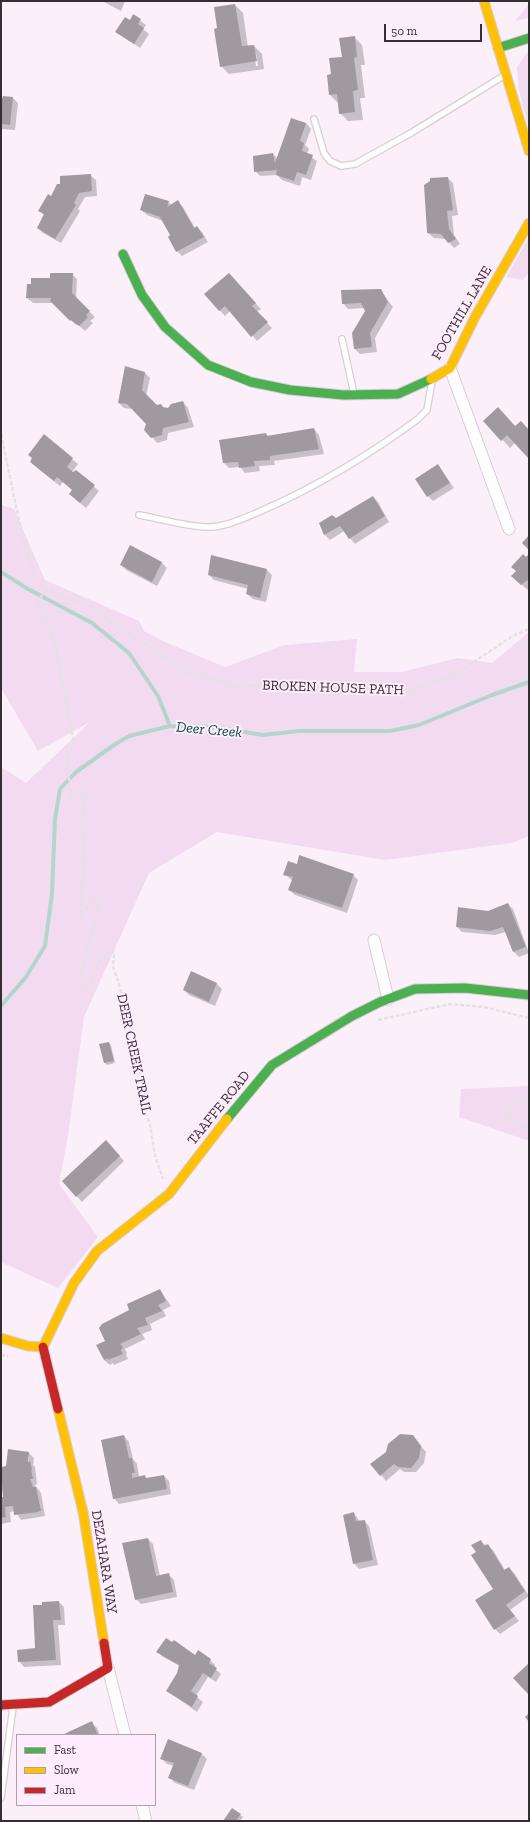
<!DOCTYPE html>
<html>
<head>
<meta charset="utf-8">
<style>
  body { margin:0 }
  #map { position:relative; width:530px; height:1822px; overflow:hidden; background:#fbf0fa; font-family:"Zilla Slab",serif }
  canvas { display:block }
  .frame { position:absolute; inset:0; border:2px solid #362d35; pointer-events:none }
  .legend { position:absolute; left:16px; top:1734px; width:140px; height:72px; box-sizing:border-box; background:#ffecfd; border:1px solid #afa0ad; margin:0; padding:5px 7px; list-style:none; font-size:12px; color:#362d35 }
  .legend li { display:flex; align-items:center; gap:8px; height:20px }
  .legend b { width:20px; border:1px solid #afa0ad }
  .scale { position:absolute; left:384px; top:24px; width:98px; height:18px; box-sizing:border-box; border:2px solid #362d35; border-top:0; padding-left:5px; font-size:12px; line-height:14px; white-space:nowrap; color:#362d35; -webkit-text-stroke:3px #ffecfd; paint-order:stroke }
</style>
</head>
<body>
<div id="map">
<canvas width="530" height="1822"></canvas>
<div class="frame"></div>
<ul class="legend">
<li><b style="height:5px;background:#4caf50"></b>Fast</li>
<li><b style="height:5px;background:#ffc107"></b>Slow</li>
<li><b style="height:5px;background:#c62828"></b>Jam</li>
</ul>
<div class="scale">50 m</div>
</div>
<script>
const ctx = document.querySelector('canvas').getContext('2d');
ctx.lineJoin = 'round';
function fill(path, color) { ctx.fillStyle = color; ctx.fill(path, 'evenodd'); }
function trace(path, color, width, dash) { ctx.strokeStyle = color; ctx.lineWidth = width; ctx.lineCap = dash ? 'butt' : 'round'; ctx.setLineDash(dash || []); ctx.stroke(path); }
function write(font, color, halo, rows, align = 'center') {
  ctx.font = font + ' "Zilla Slab",serif'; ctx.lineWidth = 4; ctx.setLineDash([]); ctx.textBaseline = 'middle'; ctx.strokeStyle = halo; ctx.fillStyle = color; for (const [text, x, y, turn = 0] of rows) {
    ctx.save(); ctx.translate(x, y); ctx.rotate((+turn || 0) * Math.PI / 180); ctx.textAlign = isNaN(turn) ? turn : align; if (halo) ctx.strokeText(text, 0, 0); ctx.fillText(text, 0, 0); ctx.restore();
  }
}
const green = new Path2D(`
  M529,5v13l-14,3 12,-15z
  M528,51l1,1v78l-10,-40 -2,-23z
  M529,237v35l-6,8 -17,-3z
  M1,505l13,4 31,71 94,41 5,10 21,11 60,25 60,-22 72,-6 -3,33h48l56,-14 34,5 37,-31v204l-17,7 -127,17 -168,-28 -68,41 -65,144 -16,119 -9,48 39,53 -40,51 -57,-26v-495l25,16 64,-61 -52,29 -37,-63z
  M529,1086v55l-70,-24 2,-28z`);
const shadow = new Path2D(`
  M102,1h23l-4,10z
  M235,5l8,8 5,34 6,-1 8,8 2,15 -35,5 -8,-8 -3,-37zM254,53h2l2,13h-2z
  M133,16l13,9 -3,4 6,5 -9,14 -24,-16 14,-11z
  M354,37l8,8 3,20h-4l4,33h-5l3,22 -15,1 -8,-8 -2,-10 -8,-8 2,-20z
  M13,98l5,5 -3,27 -14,-1v-26z
  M306,123l5,6 -6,16 4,4 -2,5 10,7 -6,19 -9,-3 -2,9 -18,-6 -5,-5 -17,1 -5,-5 18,-17 5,5z
  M90,175l6,5 1,16 -12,1 -7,12 2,2 -19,32 -18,-10 -5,-5 7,-12 -5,-5 11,-14z
  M448,178l5,5 5,32 -6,1 2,19 6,9 -6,4 -8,-9 -12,-1 -6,-5z
  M168,202l4,3 6,-3 5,5 12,21 2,-1 5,5 6,10 -26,14 -5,-5 -6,-16 -8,-14 -16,-6 -6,-5z
  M72,274l5,5 -1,20 19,18 -5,4 3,2 -8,8 -8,-7 -1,1 -23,-22h-20l-6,-5z
  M234,280l27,29 -4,3 15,16 -15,13 -26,-31 -6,6 -20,-22z
  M380,290l13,17 -18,31 2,14 -17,2 -5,-5 -2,-16 14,-22 -2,-3 -17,1 -5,-6z
  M126,368l19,5 5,5 -4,18 11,10 11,3 15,-7 5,6 6,19 -26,6 -1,7 -10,3 -5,-6 -5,-13 -14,-15 -9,-1 -5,-5z
  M485,421l44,9v28l-14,-15 -5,5z
  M314,429l5,6 5,19 -50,7 1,4 -16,1 1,5 -15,2 -5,-6 -11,1 -5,-5 42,-29 2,2z
  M44,436l34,28 -6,8 2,2 2,-3 23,20 -13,17 -11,-9 -2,-9 -10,-8 -3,4 -24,-19z
  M438,466l16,22 -21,13 -5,-5z
  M373,497l5,5 11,20 -34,22 -11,-13 -14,9 -5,-5 -5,-12 16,-4z
  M130,546l32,17 5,5 -10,18 -31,-16 -5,-6z
  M529,555v36l-8,-7 5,-25z
  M212,556l55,14 5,5 -6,27 -13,-3 -6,-5 1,-5 -34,-9 -5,-5z
  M297,865l56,10 5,5 -11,33 -52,-18 -6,-5 4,-9 -9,-7z
  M508,904l5,5 16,44 -10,4 -6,-6 -7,-19 -11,3 -33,-3 -5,-5z
  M191,972l26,12 5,5 -7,17 -26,-11 -5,-5z
  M109,1043l2,2 4,18 -8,2 -2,-2z
  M111,1147l13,14 -42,41 -19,-21z
  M160,1290l11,16 -8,4 3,6 -16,8 2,6 -10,4 3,5 -20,10 2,4 -1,2 2,4 -14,6 -1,-2 -3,2 -6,-5 2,-18 24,-32z
  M124,1436l5,6 4,17 4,5 2,13 6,-1 2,3 17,-3 5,5 2,13 -52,10 -5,-6z
  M413,1436l13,16 -2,11 -8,9h-12l-4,-3 -14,12 -14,-17z
  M29,1453l5,5 -1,7 2,2 2,17 -2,1 6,8 4,23 -24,4 -6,-9 -5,1 1,10 -10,2v-26h3l-3,-14v-16l6,-1zM27,1456h2l-1,11z
  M354,1513l6,9 4,-1 5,5 9,39 -19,4 -5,-6z
  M148,1539l5,5 7,32 9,-1 5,5 3,17 -36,7 -5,-5z
  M480,1541l13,9 12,20 4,-2 5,5 15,23 -19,14 9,11 -19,13 -5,-5 -1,-40 -17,-36z
  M59,1602l5,5 1,18h-7l3,40 -37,2 -5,-6 17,-12 7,-43z
  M158,1652l37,4 15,4 5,5 -1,3 7,6 -5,8 -8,-5 -12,19 7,6 -6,10 -30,-21 11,-17 2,-8 -17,-9z
  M91,1722l6,6 3,7h-35z
  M169,1741l33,13 5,5 -13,31 -19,-7 -5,-5 4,-12 -7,-2 -5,-5z
  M232,1809l11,8 -3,4h-16z`);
const stream = new Path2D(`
  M1,572l27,17 64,34 37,30 29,43 12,30
  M1,1006l25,-29 19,-31 7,-52 3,-75 5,-30 16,-17 38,-27 15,-9 41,-10 43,1 50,8 36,-4h91l29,-6 73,-30 37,-13`);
const building = new Path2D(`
  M235,4l7,42 12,-1 3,16 -37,6 -6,-38 3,-1 -3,-21z
  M133,14l8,5 -3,5 6,4 -10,16 -19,-12 10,-15 5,3z
  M355,36l2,21 -3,1 4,32 -5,1 2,21 -16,2 -2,-20 -8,1 -2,-20 4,-1 -2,-16 13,-1 -3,-19z
  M3,96l10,1 -3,28 -9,-1v-22z
  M291,118l15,5 -6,18 4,2 -2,8 11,4 -7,20 -9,-3 -3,9 -18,-6 1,-5 -23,2 -1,-16 20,-3 2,10z
  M91,174l1,17 -13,2 -5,10 2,2 -21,34 -18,-11 7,-14 -6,-3 10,-17 3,2 6,-12h3v-8z
  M448,177l5,33 -6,1 2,18 7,10 -8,4 -7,-9 -14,-1 -3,-48 6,-4v-3z
  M145,194l24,7 -2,6 11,-7 16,28 3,-2 7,11 -28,15 -8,-15 2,-2 -10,-18 -20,-7z
  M50,273h23l-1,20 18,18 -4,4 2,2 -9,9 -8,-6 -1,1 -20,-20 1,-3h-25l1,-14h4v-6h19z
  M229,273l27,30 -4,3 16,16 -17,15 -26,-31 -6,5 -15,-17z
  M381,289l7,13 -18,31 2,14 -18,2 -2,-16 13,-22 -4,-8 -19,1 -1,-14z
  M125,366l20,6 -3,18 15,15 4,-1 2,3 5,1 3,-4 12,-3 6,21 -26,6 -1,7 -11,3 -7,-8 2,-6 -19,-20 -9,-1z
  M498,407l17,19 6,-5 8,9v29l-22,-24 -6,6 -18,-20z
  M314,428l5,21 -49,7v4l-16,1 1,5 -16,2 -1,-6 -15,1 -4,-23 47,-7 1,3z
  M44,434l29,24 -6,9 6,5 3,-2 19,15 -15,18 -11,-9 3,-4 -15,-13 -3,4 -24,-19 2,-4 -4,-3z
  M438,464l12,19 -23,14 -12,-18z
  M373,496l12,20 -36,23 -9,-13 -16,9 -5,-12 13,-8 4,3z
  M529,535v15l-7,-7z
  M130,545l32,17 -10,20 -32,-17z
  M523,554l3,3 3,-3v25l-8,6 -10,-9 5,-5 -5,-4z
  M211,555l56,14 -7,29 -14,-4 2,-9 -40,-10z
  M299,855l55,19 -12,34 -54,-18 5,-13 -10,-2 5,-14 9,3z
  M508,903l18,44 -13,5 -10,-25 -13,4 -34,-4 2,-20 30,4z
  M191,971l26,12 -8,19 -26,-12z
  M109,1042l5,19 -10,2 -5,-19z
  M106,1140l14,16 -44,41 -14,-16z
  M160,1289l6,12 -8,4 4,6 -17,7 3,7 -11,3 4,6 -21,10 3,3 -2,3 2,4 -15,6v-2l-4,2 -8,-15 9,-4 -6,-13 3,-4 27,-14 -2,-6z
  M400,1434l13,1 8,11 -2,12 -8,10 -13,-1 -4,-3 -14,12 -10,-12 16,-12 2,-8z
  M124,1435l5,23h3l3,15h-3v5l13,-3 1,3 18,-3 3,14 -54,10 -12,-59z
  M8,1449l21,3 -1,10 2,-1 2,9h-1l2,9h-3l3,8h3l5,24h-3l1,1 -25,3 -1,-9 -8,1 1,10 -5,1v-21h2l-2,-30 5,-1z
  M354,1512l2,9 9,-1 8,40 -20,4 -10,-49z
  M148,1538l8,38 13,-3 4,19 -38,8 -13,-57z
  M481,1540l3,6 4,-2 16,26 5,-3 16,24 -19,14 9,11 -21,14 -19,-30 18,-11 -22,-34 5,-3 -5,-7z
  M59,1601l2,19h-8l3,40 -38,2 -1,-12 18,-2 -2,-43h9v-3z
  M166,1638l6,4 2,-2 21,15 3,-5 13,9 -2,4 8,5 -6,10 -8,-5 -12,18 7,5 -6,11 -26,-16 11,-18 2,-8 -23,-13z
  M529,1663v32l-16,-17z
  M529,1713v9l-4,-5z
  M92,1721l6,14h-36z
  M168,1739l34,14 -14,33 -20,-8 6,-15 -14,-4z
  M232,1808l9,6 -5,7h-13z`);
const path = new Path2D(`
  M1,434l22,105 12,37 11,14 43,16 96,66 51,14 59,-2 113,8 46,-17 57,-38 18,-8
  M46,590l-10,14 11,19 9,25 13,68 5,27 -7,16 4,39 16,-6 -5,24 2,49 -4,52 14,-18h7l-21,76v8l4,6c8,-4 6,-8 9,-16 4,-8 11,-17 19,-23l2,3 -1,14 5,14 16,60 7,39 3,26 6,19 5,31 8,23
  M378,1020l72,-16 34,3 45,11
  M529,1098l-21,4 -3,14 24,14
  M1,1355l7,1`);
const lane = new Path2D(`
  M314,119l10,34 6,8 11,5 14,-2 56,-31 94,-58
  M342,339l12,55
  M139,515c22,4 45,11 66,12 19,1 39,-9 56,-16 57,-25 107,-55 157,-92l9,-9 5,-29
  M1,1798l12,-91`);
const street = new Path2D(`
  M450,368l59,161
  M374,940l14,59
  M108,1668l17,67
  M142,1805l4,16`);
const fast = new Path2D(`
  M498,48l31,-10
  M123,254l19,41 23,32 43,38 43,17 39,8 54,5 54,-1 33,-15
  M227,1119l45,-54 80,-49 28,-14 35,-13 50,-1 64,7`);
const slow = new Path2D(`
  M484,1l45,150
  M431,379l19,-11 25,-51 54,-94
  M1,1338l27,8 15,1 31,-64 23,-32 72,-57 58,-75
  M58,1409l25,103 21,131`);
const jam = new Path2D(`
  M43,1347l15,62
  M1,1705l48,-3 59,-34 -4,-25`);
const streetNames = [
  ["FOOTHILL LANE",462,313,-60],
  ["BROKEN HOUSE PATH",333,688,2],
  ["DEER CREEK TRAIL",134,1054,78],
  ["TAAFFE ROAD",219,1108,-51],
  ["DEZAHARA WAY",104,1562,81]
];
const waterNames = [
  ["Deer Creek",209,730,5]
];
fill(green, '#f2dbf0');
fill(shadow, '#0003');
trace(stream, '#b4d5cf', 4);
fill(building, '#a199a0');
trace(lane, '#d8ced7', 8);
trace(street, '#d8ced7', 13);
trace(fast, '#d8ced7', 11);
trace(slow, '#d8ced7', 11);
trace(jam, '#d8ced7', 11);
trace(path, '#e4e0e3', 2.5, [4, 2]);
trace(lane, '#fefdfe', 5.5);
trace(street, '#fefdfe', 11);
trace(fast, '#4caf50', 9);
trace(slow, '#ffc107', 9);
trace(jam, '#c62828', 9);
write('14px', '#362d35', '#ffecfd', streetNames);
write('italic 15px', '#004b40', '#ffecfd', waterNames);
</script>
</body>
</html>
